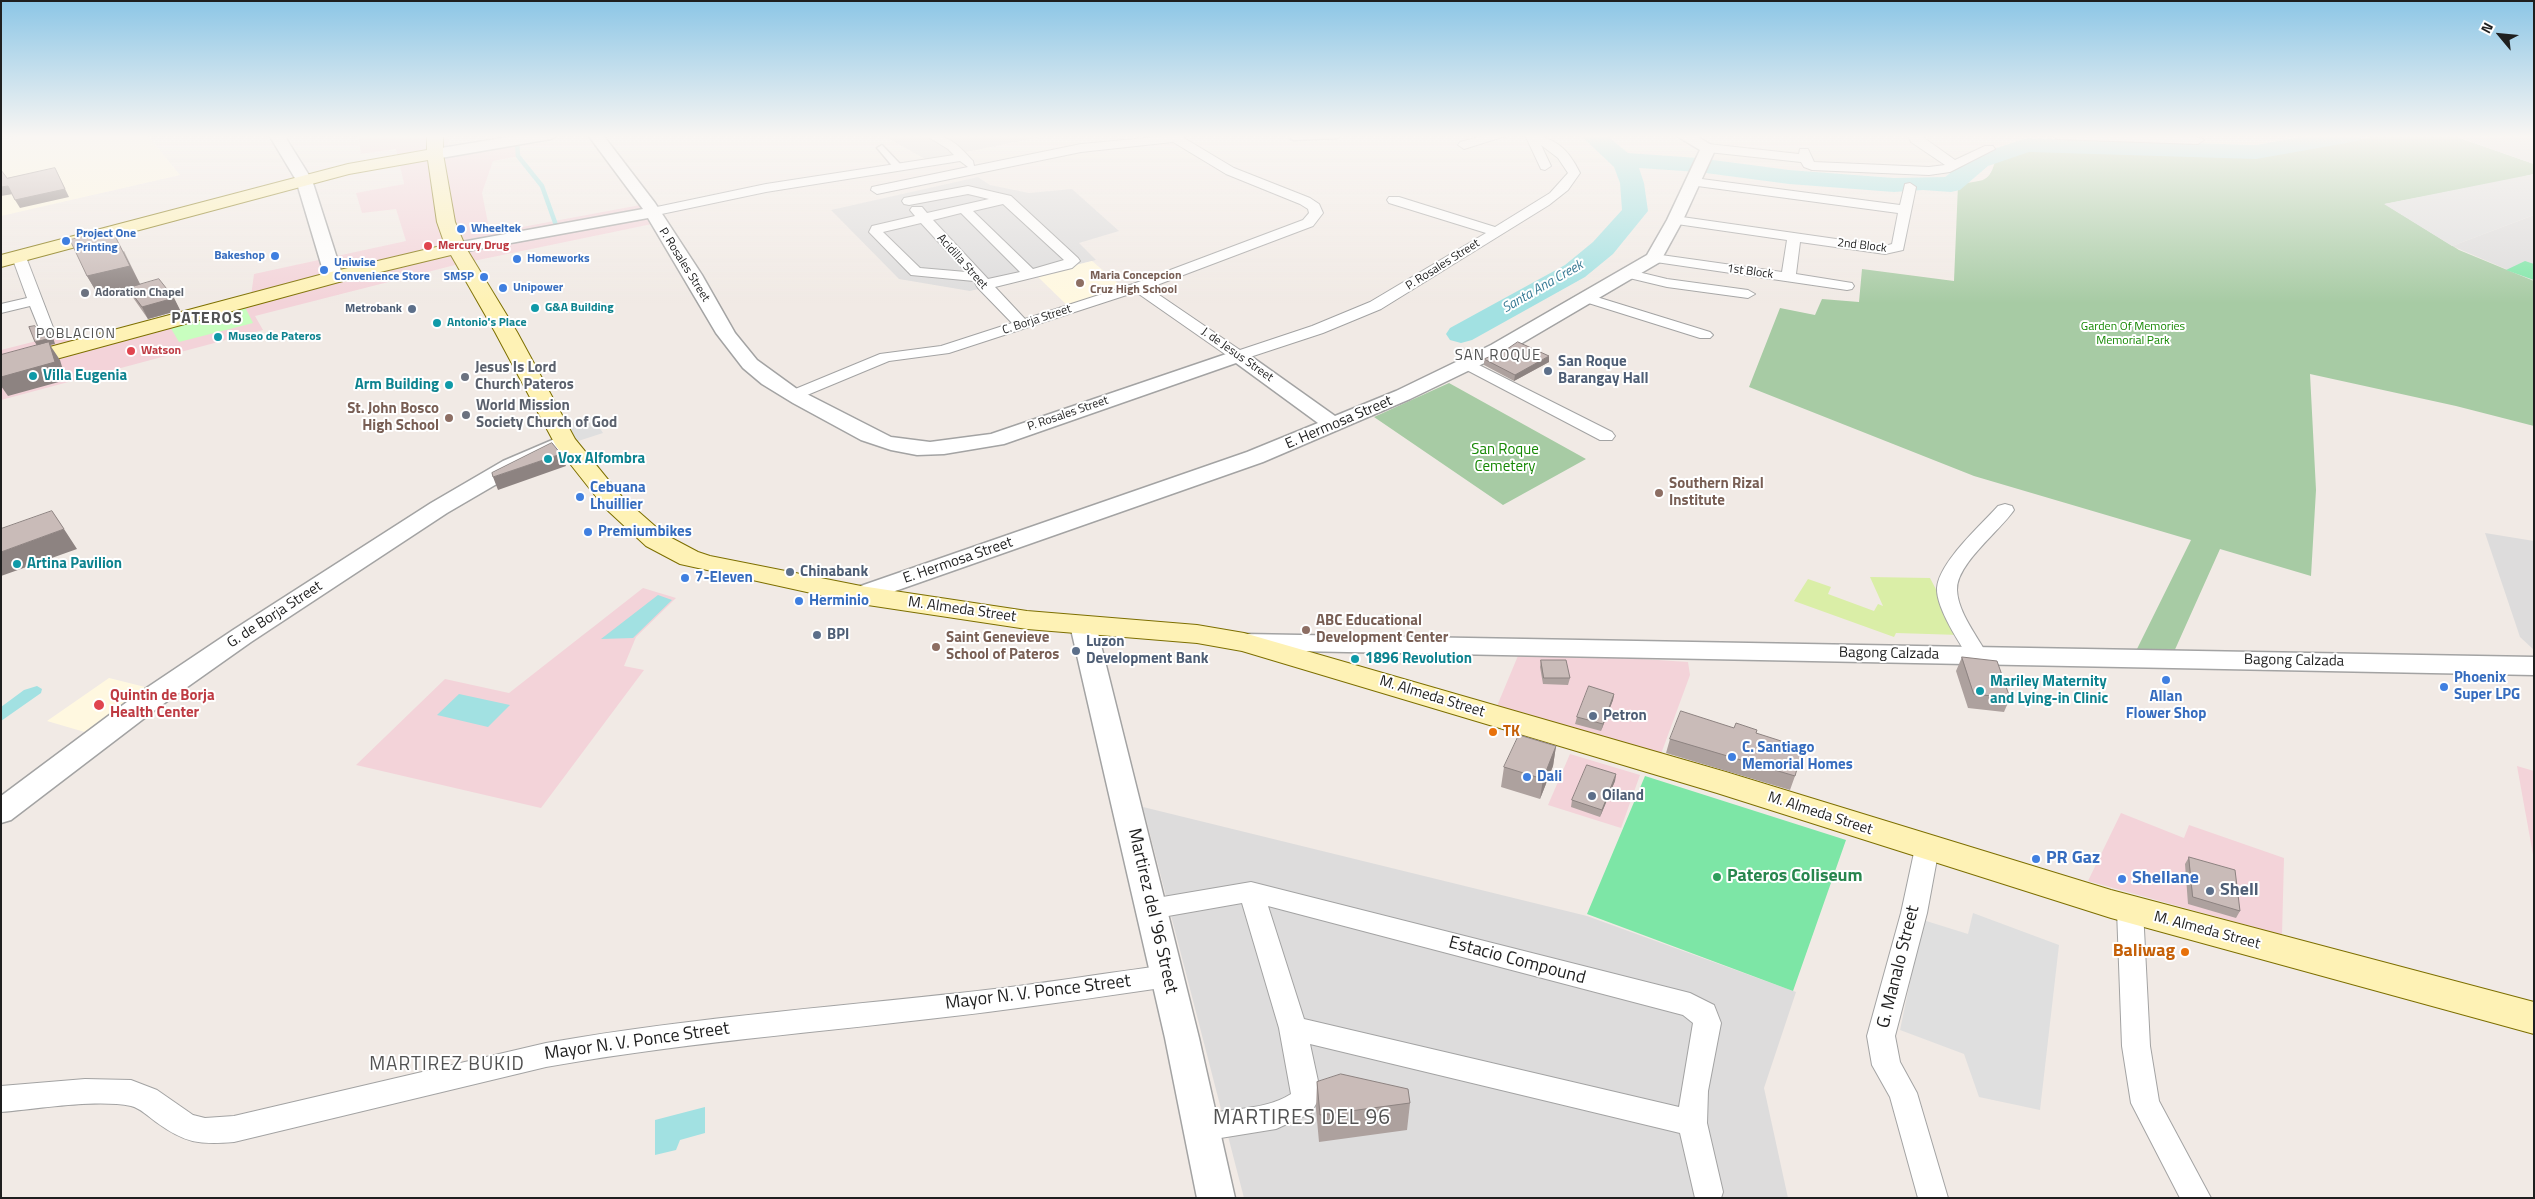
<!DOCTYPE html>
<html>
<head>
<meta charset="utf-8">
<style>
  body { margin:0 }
  #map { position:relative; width:2535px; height:1199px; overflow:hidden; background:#f1eae5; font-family:"Titillium Web",sans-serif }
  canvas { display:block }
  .frame { position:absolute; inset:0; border:2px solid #1f1f1f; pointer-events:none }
  .north { position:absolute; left:2475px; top:10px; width:50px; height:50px; -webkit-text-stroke:4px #fff; paint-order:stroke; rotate:298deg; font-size:14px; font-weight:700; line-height:20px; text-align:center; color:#1f1f1f }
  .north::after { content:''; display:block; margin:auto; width:18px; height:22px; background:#1f1f1f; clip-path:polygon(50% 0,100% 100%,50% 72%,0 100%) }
</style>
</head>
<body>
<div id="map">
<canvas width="2535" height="1199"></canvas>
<div class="frame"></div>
<div class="north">N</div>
</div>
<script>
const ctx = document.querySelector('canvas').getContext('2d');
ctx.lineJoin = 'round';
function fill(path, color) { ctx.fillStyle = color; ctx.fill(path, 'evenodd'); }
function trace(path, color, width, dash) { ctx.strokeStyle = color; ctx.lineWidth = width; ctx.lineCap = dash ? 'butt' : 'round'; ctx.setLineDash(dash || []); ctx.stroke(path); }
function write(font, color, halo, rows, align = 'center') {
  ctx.font = font + ' "Titillium Web",sans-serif'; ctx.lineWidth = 4; ctx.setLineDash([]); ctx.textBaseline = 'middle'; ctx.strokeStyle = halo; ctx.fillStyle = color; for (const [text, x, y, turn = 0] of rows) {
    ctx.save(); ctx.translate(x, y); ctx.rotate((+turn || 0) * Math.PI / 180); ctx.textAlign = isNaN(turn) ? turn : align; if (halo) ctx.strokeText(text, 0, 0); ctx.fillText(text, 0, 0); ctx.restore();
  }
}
const residential = new Path2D(`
  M882,135h168l-123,25z
  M978,177l12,8 39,8 43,-4 47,42 -40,12 17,17 -126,31 -71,-12 -68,-69z
  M2534,215v66l-82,-35z
  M2485,533l49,8v109l-14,-13z
  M1143,807l444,109 209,76 -32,96 24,110h-544z`);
const commercial = new Path2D(`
  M358,135h91l-1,15 72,-9v15l-27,5 -11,32 8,40 150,-28 12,19 -193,40 -204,52 8,14 -262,70v-50l67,-17 5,10 178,-47 3,-22 152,-33 -10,-32 -34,4 -6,-20 48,-9 -8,-35 -35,5z
  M643,588l33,10 -40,39 -12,29 20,4 -103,138 -185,-43 89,-86 64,14z
  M1520,651l168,11 2,13 -29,79 -164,-48z
  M1570,754l70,21 -19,53 -73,-23z
  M2517,766l17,5v89z
  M2121,813l63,25 5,-13 95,33 -2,77 -194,-54z`);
const education = new Path2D(`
  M25,135h122l33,40 -179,41v-75z
  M1092,261l34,29 -56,18 -34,-33z
  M109,678l40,10 -61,45 -41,-12z`);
const grass = new Path2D(`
  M1870,577l60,1 30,57 -64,-2 -2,4 -100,-36 14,-22 23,8 -3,7 46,17 4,-7 5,2z`);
const cemetery = new Path2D(`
  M2383,135h68l83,29v10l-20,5 -129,25 74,46 75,31v145l-78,-20 -146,-32 6,116 -5,86 -91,-27 -47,105 -38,-1 56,-113 -217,-64 -225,-89 31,-79 35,7 7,-16 37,3 3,-33 92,12 4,-96c21,-6 31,1 37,-24l43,-13 223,9z
  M1449,383l137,76 -83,46 -129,-88z`);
const park = new Path2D(`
  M244,305l9,18 -74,19 -10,-17z`);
const pitch = new Path2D(`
  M2525,261l9,3v16l-28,-10z
  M1645,776l201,64 -53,151 -206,-77z`);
const parking = new Path2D(`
  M2452,135h82v29l-26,-9z
  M2534,174v41l-82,31 -68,-42z
  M592,416l11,17 -31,10 -11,-18z
  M1973,913l86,32 -19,165 -61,-13 -15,-43 -64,-24 23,-110 45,14z`);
const water = new Path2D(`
  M658,595l14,5 -39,38 -32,1z
  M37,686l5,3 -1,4 -40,28v-14l23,-17z
  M459,694l51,11 -22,22 -51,-12z
  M705,1107v26l-25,7 -4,10 -21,5v-35z`);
const stream = new Path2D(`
  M517,143l1,13 24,30 15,42`);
const river = new Path2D(`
  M1580,135h26l22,18 70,5 91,12 105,8 51,-1 27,-21 55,-18 229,7 54,-10h53l-3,5 -8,2 -96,17 -227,-7 -41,14 -28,24 -9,2 -28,-2 -29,2 -105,-8 -91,-12 -59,-4 5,15 4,28 -35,43 -28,23 -113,63 -11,3 -11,-3 -4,-6 4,-6 115,-63 28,-23 29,-32 -2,-27 -6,-16z`);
const pedestrian = new Path2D(`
  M1291,135h50l-4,3 -43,2 -3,-1z
  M882,145l18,19v4h-6l-15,-18 -2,-2z`);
const minor = new Path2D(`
  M925,135c25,0 32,9 48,26l1,5 107,-22 98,-9 55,33 76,30 9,6 4,9 -10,13 -164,62 91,62 72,-24 58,-24 116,-69 -97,-30 -2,-3 2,-3h10l96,30 55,-34 18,-20 -10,-15 -17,-13 10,21 -6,4 -4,-1 -16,-34c28,0 43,13 55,38l-12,17 -19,15 -168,104 -58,24 -79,26h-12l-96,-67 -187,61 -60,8 -89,37h-12l-2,-3 2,-3 92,-38 61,-8 71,-23 -34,-35 -4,-7 -63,-6 -42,-43 3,-6 43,-10 -5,-6 2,-3h10l5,6 62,-14 -21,-5 -59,11 -5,-1 -2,-3 2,-3 64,-12 43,10 67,62 2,3 -8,7 -77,19 30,32 108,-35 170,-64 6,-7 -1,-4 -8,-5 -74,-30 -53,-32 -92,10 -204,42 -6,-4 1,-3 96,-20 -8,-6 -194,31 -114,24 -7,-4 7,-4 114,-24 188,-29 -6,-6zM1003,204l61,56 -31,9 -60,-58zM961,213l59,59 -32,7 -55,-59zM921,223l45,49 -46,-4 -37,-36z
  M1487,135h22l-45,14 -6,-4 2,-3z
  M1908,135h12l35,25 30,-14h8l2,3 -45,23 -21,3 -117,-5 -8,-3 -3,-5 -93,-10 -6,-4 6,-4 91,10 1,-5h8l6,13 115,5 16,-2 -34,-23z
  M2051,135c20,0 146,-3 153,5l-6,4 -141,-5z
  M1694,178l206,27 5,-21 5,-1 6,4 -13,63 -18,4 -85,-12 -4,32 56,9 2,3 -2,3 -5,1 -198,-29 -2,-3 2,-3 5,-1 128,18 5,-32 -117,-17 -2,-3 7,-4 210,30 7,-2 6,-31 -208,-28 -2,-3z
  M19,253l7,4 28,73 -3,3h-10l-11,-27 -29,7v-9l26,-6 -15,-41z
  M1630,270l37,9 81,11 7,4 -7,4 -81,-11 -42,-10 -2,-3z
  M1587,294l123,38 3,3 -3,3h-10l-118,-37 -2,-3 2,-3z
  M1467,359l145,73 3,4 -3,4h-12l-139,-73 -2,-3 2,-3z
  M2005,504l7,2 2,4c-14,21 -58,54 -57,80 1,23 21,47 31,66l-3,5 -7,2 -7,-2c-11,-17 -35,-53 -34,-73 2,-26 44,-63 61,-82z
  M1927,839l9,2 3,7 -12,65 -32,123 5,26 17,31 31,105h-30l-28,-101 -18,-32 -5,-29 34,-123 14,-65 3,-7z
  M1251,882l439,111 24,12 7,18 -13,68 -1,32 16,69 -2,6h-26l-15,-65 -370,-89 11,51 -10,18 -35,16 -74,12 -10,-4 -5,-9 5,-9c32,-13 69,-6 99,-25l-12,-66 -37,-125 -91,16 -9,-3 -4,-7 4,-7 9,-3zM1268,906l415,109 10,8 -14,84 -375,-88z
  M2130,900l9,3 4,7 7,136 9,55 52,97h-31l-49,-95 -9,-57 -5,-136 4,-7z
  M1168,965l9,3 4,8 -4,8 -9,3c-55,8 -110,16 -165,23 -152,20 -306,30 -457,57l-312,75c-35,3 -49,1 -78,-20 -7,-5 -16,-14 -25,-16 -36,-7 -93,3 -130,6v-26l84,-7 46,1 26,10 36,25 12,3 29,-2 312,-73c152,-27 305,-37 457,-55 55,-7 110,-16 165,-23z`);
const tertiary = new Path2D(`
  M269,135h15l28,45 31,97 -3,4h-12l-3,-4 -29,-97z
  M521,135h37l-7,4 -116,20 -8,-5 8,-5z
  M588,135h15l52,68 47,72 33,58 22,27 40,29 94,48 39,5 61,-8 247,-84 7,2 90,64 61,-25 95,-46 156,-90 20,-35 33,-70 -25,-15h20l21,13 -33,72 -23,42 -155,91 -95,46 -147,63 -402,141 -9,-2 -3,-6 3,-6 395,-137 71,-29 -82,-60 -232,81 -60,10 -27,1 -26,-5 -30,-10 -68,-37 -31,-19 -19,-16 -27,-35 -68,-115 -192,35 -6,-1 -3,-4 3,-4 6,-1 187,-34z
  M564,435l8,1 3,5 -3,5 -53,25 -72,42 -196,129 -92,65 -148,113 -10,3v-27l138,-103 94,-63 198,-127 72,-42z
  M1083,617l9,2 4,6 103,413 36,160h-38l-32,-160 -95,-413 4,-6z
  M1244,634l1290,23v18l-1290,-25 -9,-2 -4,-6 4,-6z`);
const secondary = new Path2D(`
  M427,135h16v19l12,68 11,26 51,84 58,107 48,59 41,36 34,18 12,4 151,30 166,25 170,14 47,8 482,139 385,118 423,112v32l-423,-116 -394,-125 -475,-142 -45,-8 -170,-14 -166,-25 -181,-40 -34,-18 -41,-38 -49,-62 -61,-114 -44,-77 -112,27 -338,92v-14l326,-87 118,-28 -8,-23 -9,-62 -79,14 -348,93v-12l347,-91 79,-14z`);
const wall = new Path2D(`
  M124,251l16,33 34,14 6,12 -32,9 -14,-20 -5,-8 -29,7 -13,-22z
  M1484,359l65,3 -35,19 -30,-16z
  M1962,657l48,41 -6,14 -36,-4 -12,-37z
  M1541,660l29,18 -2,7 -25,-1 -3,-17z
  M1614,694l-1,6 -12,31 -26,-7 2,-7z
  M1734,728l22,5 39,43 -5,14 -124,-37 4,-14z
  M1556,746l-3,20 -13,33 -39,-12 3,-20z
  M1616,774l-1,7 -15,36 -29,-10 1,-7z
  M2189,857l51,54 -4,7 -48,-14 -3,-40z
  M1317,1082l93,21 -3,27 -88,12 -3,-33z`);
const shadedWall = new Path2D(`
  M55,168l14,29 -49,11 -5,-8z
  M8,186l5,8 -12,2v-9z
  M112,230l30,58h-14l1,3 -29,7 -13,-22z
  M174,298l6,12 -32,9 -6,-12z
  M48,329l4,5 3,10 -5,1 10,15 6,20 -58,16 -7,-10v-9l37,-29 -3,-6z
  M1549,356v6l-35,19 1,-6z
  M561,454l5,12 -68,24 -5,-13z
  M64,529l13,20 -76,27v-24z
  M1614,694l-1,6 -12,31 2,-7z
  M1556,746l-3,20 -13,33 3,-20z
  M1616,774l-1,7 -15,36 2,-7z`);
const building = new Path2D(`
  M55,168l10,21 -50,11 -7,-14 -7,1v-17l6,8z
  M112,230l18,36 -43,10 -17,-36z
  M159,279l15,19 -32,9 -14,-19z
  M35,326l2,3h11l3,9 -16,4 -6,-15z
  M49,342l6,20 -54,15v-22z
  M1518,342l31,14 -34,19 -31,-16 23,-10z
  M552,443l9,11 -68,23 -1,-4z
  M52,511l12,18 -63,23v-23z
  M1962,657l35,4 13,37 -36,-4z
  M1541,660h25l4,18h-26z
  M1589,686l25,8 -11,30 -26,-7z
  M1681,711l53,17 2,-5 21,7 -1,3 47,15 -8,28 -125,-37z
  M1519,735l37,11 -13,33 -39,-12z
  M1587,765l29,9 -14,36 -30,-10z
  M2189,857l46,13 5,41 -47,-14z
  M1341,1074l67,15 2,14 -90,12 -3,-33z`);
const markers = [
  [461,229,5,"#3f7fe0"],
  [66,241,5,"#3f7fe0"],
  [428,246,5,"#e0444e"],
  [275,256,5,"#3f7fe0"],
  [517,259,5,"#3f7fe0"],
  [324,270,5,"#3f7fe0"],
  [484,277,5,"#3f7fe0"],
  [1080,283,5,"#8d6e63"],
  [503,288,5,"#3f7fe0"],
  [85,293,5,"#6b7280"],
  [535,308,5,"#0f9aa8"],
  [412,309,5,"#5c6f8a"],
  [437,323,5,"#0f9aa8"],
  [218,337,5,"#0f9aa8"],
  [131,351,5,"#e0444e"],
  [1548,371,5,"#5c6f8a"],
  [33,376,5,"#0f9aa8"],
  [465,377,5,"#6b7280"],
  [449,385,5,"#0f9aa8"],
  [466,415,5,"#6b7280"],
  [449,418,5,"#8d6e63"],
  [548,459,5,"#0f9aa8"],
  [1659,493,5,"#8d6e63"],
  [580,497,5,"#3f7fe0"],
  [588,532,5,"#3f7fe0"],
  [17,564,5,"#0f9aa8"],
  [790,572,5,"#5c6f8a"],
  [685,578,5,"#3f7fe0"],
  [799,601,5,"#3f7fe0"],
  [1306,630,5,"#8d6e63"],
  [817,635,5,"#5c6f8a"],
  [936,647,5,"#8d6e63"],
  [1076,651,5,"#5c6f8a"],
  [1355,659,5,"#0f9aa8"],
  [2166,680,5,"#3f7fe0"],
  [2444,687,5,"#3f7fe0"],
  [1980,691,5,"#0f9aa8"],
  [99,705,6,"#e0444e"],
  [1593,716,5,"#5c6f8a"],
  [1493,732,5,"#e8710a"],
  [1732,757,5,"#3f7fe0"],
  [1527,777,5,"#3f7fe0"],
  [1592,796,5,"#5c6f8a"],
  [2036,859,5,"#3f7fe0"],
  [1717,877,5,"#2e9e5b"],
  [2122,879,5,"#3f7fe0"],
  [2210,891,5,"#5c6f8a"],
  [2185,952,5,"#e8710a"]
];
const farShopnames = [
  ["Wheeltek",471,229],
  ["Project One",76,234],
  ["Printing",76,248],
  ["Bakeshop",265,256,"right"],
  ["Homeworks",527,259],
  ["Uniwise",334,263],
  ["Convenience Store",334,277],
  ["SMSP",474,277,"right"],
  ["Unipower",513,288]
];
const farHealthnames = [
  ["Mercury Drug",438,246],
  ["Watson",141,351]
];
const farStreetnames = [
  ["2nd Block",1862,246,7],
  ["Acidilla Street",962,262,48],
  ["P. Rosales Street",684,265,58],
  ["P. Rosales Street",1443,265,-32],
  ["1st Block",1750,272,8],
  ["C. Borja Street",1037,320,-18],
  ["J. de Jesus Street",1237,355,35],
  ["P. Rosales Street",1068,414,-19]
];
const farEducationnames = [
  ["Maria Concepcion",1090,276],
  ["Cruz High School",1090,290]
];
const farWorshipnames = [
  ["Adoration Chapel",95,293]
];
const farCulturenames = [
  ["G&A Building",545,308],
  ["Antonio's Place",447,323],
  ["Museo de Pateros",228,337]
];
const farServicenames = [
  ["Metrobank",402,309]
];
const farParknames = [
  ["Garden Of Memories",2133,327],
  ["Memorial Park",2133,341]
];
const farWaternames = [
  ["Santa Ana Creek",1543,287,-30]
];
const farNeighbourhoodnames = [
  ["POBLACION",76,335]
];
const farQuarternames = [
  ["SAN ROQUE",1498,356]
];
const serviceNames = [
  ["San Roque",1558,362],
  ["Barangay Hall",1558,379],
  ["Chinabank",800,572],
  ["BPI",827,635],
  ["Luzon",1086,642],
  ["Development Bank",1086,659],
  ["Petron",1603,716],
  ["Oiland",1602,796]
];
const worshipNames = [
  ["Jesus Is Lord",475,368],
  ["Church Pateros",475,385],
  ["World Mission",476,406],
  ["Society Church of God",476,423]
];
const cultureNames = [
  ["Villa Eugenia",43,376],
  ["Arm Building",439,385,"right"],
  ["Vox Alfombra",558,459],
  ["Artina Pavilion",27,564],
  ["1896 Revolution",1365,659],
  ["Mariley Maternity",1990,682],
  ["and Lying-in Clinic",1990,699]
];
const educationNames = [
  ["St. John Bosco",439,409,"right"],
  ["High School",439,426,"right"],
  ["Southern Rizal",1669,484],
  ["Institute",1669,501],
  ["ABC Educational",1316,621],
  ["Development Center",1316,638],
  ["Saint Genevieve",946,638],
  ["School of Pateros",946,655]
];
const streetNames = [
  ["E. Hermosa Street",1339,423,-23],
  ["E. Hermosa Street",958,561,-19],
  ["M. Almeda Street",962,610,8],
  ["G. de Borja Street",275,615,-33],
  ["Bagong Calzada",1889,654,1],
  ["Bagong Calzada",2294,661,1],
  ["M. Almeda Street",1432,697,17],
  ["M. Almeda Street",1820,814,18],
  ["M. Almeda Street",2207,931,15]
];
const parkNames = [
  ["San Roque",1505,450],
  ["Cemetery",1505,467]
];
const shopNames = [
  ["Cebuana",590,488],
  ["Lhuillier",590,505],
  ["Premiumbikes",598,532],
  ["7-Eleven",695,578],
  ["Herminio",809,601],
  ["Phoenix",2454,678],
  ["Super LPG",2454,695],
  ["Allan",2166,697,"center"],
  ["Flower Shop",2166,714,"center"],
  ["C. Santiago",1742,748],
  ["Memorial Homes",1742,765],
  ["Dali",1537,777]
];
const healthNames = [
  ["Quintin de Borja",110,696],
  ["Health Center",110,713]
];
const foodNames = [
  ["TK",1503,732]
];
const farDistrictnames = [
  ["PATEROS",207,319]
];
const nearShopnames = [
  ["PR Gaz",2046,859],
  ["Shellane",2132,879]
];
const nearLeisurenames = [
  ["Pateros Coliseum",1727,877]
];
const nearServicenames = [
  ["Shell",2220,891]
];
const nearStreetnames = [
  ["Martirez del '96 Street",1152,911,77],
  ["Estacio Compound",1517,961,15],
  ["G. Manalo Street",1899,967,-76],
  ["Mayor N. V. Ponce Street",1038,993,-7],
  ["Mayor N. V. Ponce Street",637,1042,-8]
];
const nearFoodnames = [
  ["Baliwag",2175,952]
];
const nearNeighbourhoodnames = [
  ["MARTIREZ BUKID",447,1065]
];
const nearQuarternames = [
  ["MARTIRES DEL 96",1302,1119]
];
fill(residential, '#dddcdc');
fill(commercial, '#f3d3d9');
fill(education, '#fff8e0');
fill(grass, '#daeea7');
fill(cemetery, '#a7cba4');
fill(park, '#c8febf');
fill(pitch, '#7de6a6');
fill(parking, '#dfdfdf');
fill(water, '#a2e1e2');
trace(stream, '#a2e1e2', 4.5);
fill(river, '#a2e1e2');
trace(pedestrian, '#a3a3a3', 3);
trace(minor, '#a3a3a3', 2);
trace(tertiary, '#a3a3a3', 3);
trace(secondary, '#7d6f00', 2);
fill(pedestrian, '#fff');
fill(minor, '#fff');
fill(tertiary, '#fff');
fill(secondary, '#fef2b5');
fill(wall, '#ada19e');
fill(shadedWall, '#8d8381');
fill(building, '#c9bbb8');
trace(building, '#8d8381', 1);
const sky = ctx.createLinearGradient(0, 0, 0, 303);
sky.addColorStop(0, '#8cc6e6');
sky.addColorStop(0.45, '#f9f6f3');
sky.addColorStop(1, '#f9f6f300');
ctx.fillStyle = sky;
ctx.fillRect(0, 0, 2535, 303);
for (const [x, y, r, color] of markers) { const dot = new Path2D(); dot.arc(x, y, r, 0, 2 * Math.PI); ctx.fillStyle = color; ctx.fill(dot); trace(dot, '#fff', 2); }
write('bold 12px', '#366cbe', '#fff', farShopnames, 'left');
write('bold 12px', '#be3a42', '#fff', farHealthnames, 'left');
write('12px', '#1f1f1f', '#fff', farStreetnames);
write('bold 12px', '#785e54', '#fff', farEducationnames, 'left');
write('bold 12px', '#5b616d', '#fff', farWorshipnames, 'left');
write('bold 12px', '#0d838f', '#fff', farCulturenames, 'left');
write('bold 12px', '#4e5e75', '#fff', farServicenames, 'right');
write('12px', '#158803', '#fff', farParknames);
write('italic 14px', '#3a7c96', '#fff', farWaternames);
ctx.letterSpacing = '1px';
write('14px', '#525252', '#fff', farNeighbourhoodnames);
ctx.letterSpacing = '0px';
ctx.letterSpacing = '1px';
write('15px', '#525252', '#fff', farQuarternames);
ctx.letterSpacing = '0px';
write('bold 15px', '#4e5e75', '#fff', serviceNames, 'left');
write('bold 15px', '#5b616d', '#fff', worshipNames, 'left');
write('bold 15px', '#0d838f', '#fff', cultureNames, 'left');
write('bold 15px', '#785e54', '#fff', educationNames, 'left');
write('15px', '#1f1f1f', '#fff', streetNames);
write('15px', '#158803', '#fff', parkNames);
write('bold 15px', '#366cbe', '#fff', shopNames, 'left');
write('bold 15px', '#be3a42', '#fff', healthNames, 'left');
write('bold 15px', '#c56008', '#fff', foodNames, 'left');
ctx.letterSpacing = '1px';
write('bold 16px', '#525252', '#fff', farDistrictnames);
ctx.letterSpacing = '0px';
write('bold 18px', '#366cbe', '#fff', nearShopnames, 'left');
write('bold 18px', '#27864d', '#fff', nearLeisurenames, 'left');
write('bold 18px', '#4e5e75', '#fff', nearServicenames, 'left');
write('18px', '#1f1f1f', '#fff', nearStreetnames);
write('bold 18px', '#c56008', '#fff', nearFoodnames, 'right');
ctx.letterSpacing = '1px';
write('19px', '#525252', '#fff', nearNeighbourhoodnames);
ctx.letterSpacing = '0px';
ctx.letterSpacing = '1px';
write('21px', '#525252', '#fff', nearQuarternames);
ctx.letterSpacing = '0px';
</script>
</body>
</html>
